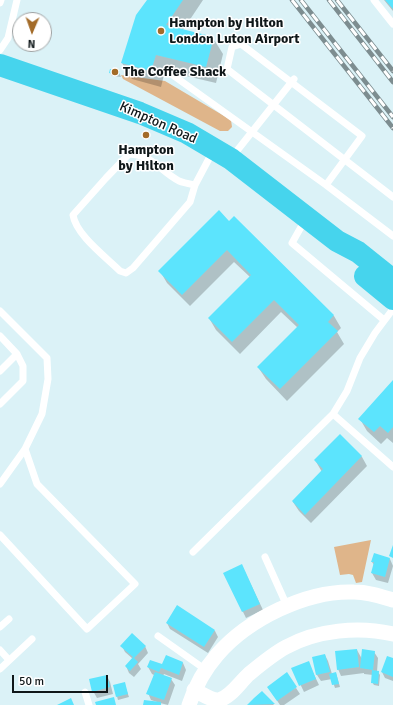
<!DOCTYPE html>
<html>
<head>
<meta charset="utf-8">
<style>
  body { margin:0 }
  #map { position:relative; width:393px; height:705px; overflow:hidden; background:#dbf2f7; font-family:Signika,sans-serif }
  canvas { display:block }
  .north { position:absolute; left:12px; top:12px; width:40px; height:40px; box-sizing:border-box; background:#fff; border:1px solid #9fa2a3; border-radius:50%; rotate:182deg; font-size:11px; font-weight:700; line-height:16px; text-align:center; color:#0f1719 }
  .north::after { content:''; display:block; margin:auto; width:14px; height:18px; background:#a36b28; clip-path:polygon(50% 0,100% 100%,50% 72%,0 100%) }
  .scale { position:absolute; left:12px; top:675px; width:96px; height:18px; box-sizing:border-box; border:2px solid #0f1719; border-top:0; padding-left:5px; font-size:12px; line-height:14px; white-space:nowrap; color:#0f1719; -webkit-text-stroke:3px #fff; paint-order:stroke }
</style>
</head>
<body>
<div id="map">
<canvas width="393" height="705"></canvas>
<div class="north">N</div>
<div class="scale">50 m</div>
</div>
<script>
const ctx = document.querySelector('canvas').getContext('2d');
ctx.lineJoin = 'round';
function fill(path, color) { ctx.fillStyle = color; ctx.fill(path, 'evenodd'); }
function trace(path, color, width, dash) { ctx.strokeStyle = color; ctx.lineWidth = width; ctx.lineCap = dash ? 'butt' : 'round'; ctx.setLineDash(dash || []); ctx.stroke(path); }
function write(font, color, halo, rows, align = 'center') {
  ctx.font = font + ' Signika,sans-serif'; ctx.lineWidth = 3; ctx.setLineDash([]); ctx.textBaseline = 'middle'; ctx.strokeStyle = halo; ctx.fillStyle = color; for (const [text, x, y, turn = 0] of rows) {
    ctx.save(); ctx.translate(x, y); ctx.rotate((+turn || 0) * Math.PI / 180); ctx.textAlign = isNaN(turn) ? turn : align; if (halo) ctx.strokeText(text, 0, 0); ctx.fillText(text, 0, 0); ctx.restore();
  }
}
const green = new Path2D(`
  M121,75l44,6 66,39 1,7 -4,4h-8l-97,-52z
  M371,540l-9,42 -6,1 -3,-8 -4,-1 -9,1 -6,-28z`);
const shadow = new Path2D(`
  M148,0h55l-20,30 30,8 10,16 -7,29 -51,-12 -4,16 -29,-8 -10,-16z
  M384,0h9v11z
  M119,72l2,5 -9,-1 -2,-3z
  M234,217l100,99 7,12 -4,4 7,12 -57,57 -21,-22 -8,-12 40,-39 -17,-16 -41,42 -24,-24 -7,-12 41,-41 -16,-15 -44,44 -23,-23 -7,-12 69,-49z
  M393,381v62l-6,-5 -6,6 -14,-13 -7,-12z
  M340,435l22,22 5,9 -56,57 -12,-12 -6,-9 29,-30 -7,-12z
  M390,559l3,7 -5,17 -12,-3 -4,-7 2,-8 -2,-3z
  M245,572l18,38 -17,8 -22,-45z
  M167,623l48,8 3,6 -10,16 -38,-24z
  M122,646h23l3,7 -10,11 3,5 -7,8 -5,-4 -3,-7 7,-7 -8,-7z
  M357,650l5,9 12,-7 4,6 -1,14h1l2,3 -1,11 -5,-1 -2,-3 1,-7 -9,-1v-1l-23,3 -3,-7z
  M325,655l3,6 4,13 4,-1 4,14 -5,1 -3,-9 -11,2 -4,-6 -4,-17z
  M166,657l17,6 3,7 -4,11 -18,-7 -1,2 8,3 4,6 -7,20 -8,-2 1,2h-17l13,-3 -6,-2 -3,-7 6,-18 -2,-1 -4,-7 15,-1z
  M393,659v22l-8,-3 -3,-6z
  M308,662l11,23 -15,7 -11,-23z
  M107,676l3,6 3,12 -16,4 -4,-7z
  M124,683l5,14 -11,3 -4,-14z
  M296,688l4,6 -16,11h-4l-8,-12z
  M262,692l12,13h-26z`);
const building = new Path2D(`
  M147,0h36l-17,25 48,12 -8,30 -50,-12 -5,16 -30,-8 15,-48z
  M385,0h8v9z
  M110,69l10,2 -1,4 -10,-2z
  M219,210l10,11 5,-5 100,99 -6,7 10,9 -58,58 -23,-22 42,-42 -25,-25 -42,42 -24,-24 43,-43 -24,-25 -45,45 -24,-24z
  M393,380v47l-5,6 -8,-7 -6,6 -16,-13z
  M340,434l22,22 -57,59 -13,-14 31,-32 -9,-9z
  M393,545v13l-4,-2z
  M374,553l16,5 -5,19 -14,-4 3,-11h-3z
  M242,564l18,40 -18,8 -19,-39z
  M177,605l38,25 -11,17 -38,-24z
  M132,633l14,13 -12,12 4,4 -8,9 -5,-5 8,-9 -13,-11z
  M357,649l2,18 -22,3 -2,-19z
  M362,649l13,2 -2,19 -13,-2z
  M325,654l5,18 -14,3 -4,-18z
  M166,655l17,7 -4,13 -18,-7 -2,4 -12,-5 3,-7 12,4z
  M387,656l6,2v19l-12,-5z
  M309,661l7,18 -17,7 -8,-18z
  M372,670l7,1 -1,13 -7,-1z
  M155,672l17,6 -8,22 -18,-6z
  M287,672l10,15 -20,14 -10,-14z
  M336,672l3,12 -7,1 -3,-11z
  M107,675l3,12 -18,5 -3,-13z
  M125,682l3,12 -12,3 -3,-12z
  M262,691l13,13 -28,1 7,-7z
  M114,697l2,8h-20l-1,-3z
  M71,698l3,7h-17z
  M144,700l17,2v3h-18z`);
const lane = new Path2D(`
  M374,0l19,24
  M0,3l1,-3
  M0,50l8,-12 9,-38
  M174,76l152,109 67,51
  M232,157l62,-78
  M195,185c-5,-1 -11,-2 -16,-4 -19,-10 -26,-26 -50,-27l-23,24 -33,37c3,20 33,42 47,56l6,2 7,-5 57,-66 5,-17 18,-34
  M326,185l36,-49 -121,-92 -9,3 -5,22 166,128
  M305,220l-13,23 92,77
  M0,311l47,47 1,21 -6,35 -17,35 -25,35
  M0,336l17,18 6,12v15l-23,23
  M0,371l17,-17
  M333,414l60,53
  M0,535l87,94 48,-45 -98,-100 -12,-35
  M193,552l140,-138 14,-23 13,-33 15,-25 18,-24
  M265,557l22,49
  M0,627l9,-8
  M158,636l48,34
  M0,650l9,10
  M0,669l32,-30
  M85,692l4,13`);
const street = new Path2D(`
  M194,690c7,3 18,11 25,10 12,-3 21,-18 30,-26 12,-10 24,-20 37,-27 31,-17 73,-21 107,-13
  M189,705c6,-18 15,-35 28,-50 31,-36 90,-65 137,-63 14,0 26,4 39,8`);
const highway = new Path2D(`
  M0,65l140,48 47,20 44,26 106,82 21,11 35,28
  M365,276l28,23`);
const rail = new Path2D(`
  M292,0l101,128
  M301,0l92,117
  M329,0l64,82
  M337,0l56,71`);
const markers = [
  [161,31,4,"#a36b28"],
  [115,72,4,"#a36b28"],
  [146,135,4,"#a36b28"]
];
const poiNames = [
  ["Hampton by Hilton",169,23],
  ["London Luton Airport",169,39],
  ["The Coffee Shack",123,72],
  ["Hampton",146,150,"center"],
  ["by Hilton",146,166,"center"]
];
const streetNames = [
  ["Kimpton Road",158,123,24]
];
fill(green, '#dfb58a');
fill(shadow, '#0003');
fill(building, '#5ce4fd');
trace(lane, '#fff', 7);
trace(street, '#fff', 15);
trace(highway, '#46d4ed', 22);
trace(rail, '#7d8d90', 4.5);
trace(rail, '#fff', 3, [9]);
for (const [x, y, r, color] of markers) { const dot = new Path2D(); dot.arc(x, y, r, 0, 2 * Math.PI); ctx.fillStyle = color; ctx.fill(dot); trace(dot, '#fff', 1.5); }
write('bold 14px', '#0f1719', '#fff', poiNames, 'left');
write('14px', '#0f1719', '#fff', streetNames);
</script>
</body>
</html>
